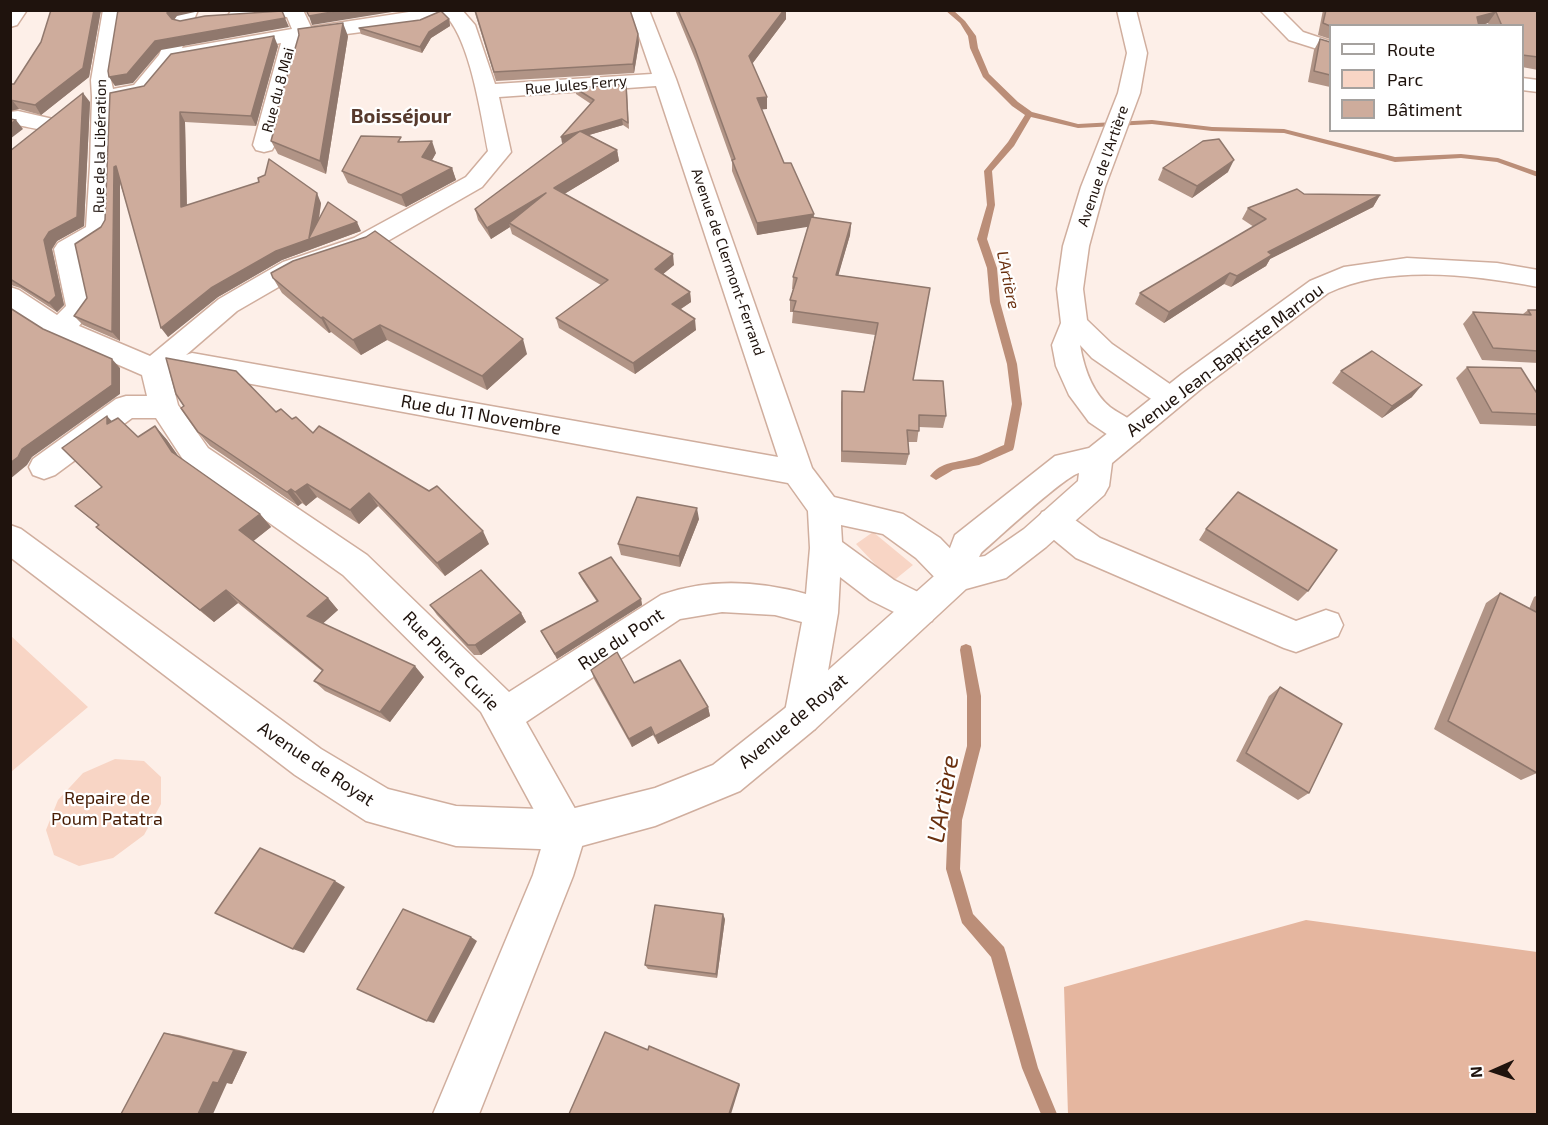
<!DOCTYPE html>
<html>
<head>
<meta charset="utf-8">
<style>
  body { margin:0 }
  #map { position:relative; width:1548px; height:1125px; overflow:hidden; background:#fdefe8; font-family:"Exo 2",sans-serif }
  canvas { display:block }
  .frame { position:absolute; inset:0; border:12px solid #1f130d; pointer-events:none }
  .legend { position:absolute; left:1329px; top:24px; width:195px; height:108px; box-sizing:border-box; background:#fff; border:2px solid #a5a19e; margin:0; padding:8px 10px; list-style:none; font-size:18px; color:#1f130d }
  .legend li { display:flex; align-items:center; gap:12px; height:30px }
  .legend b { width:30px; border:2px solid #a5a19e }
  .north { position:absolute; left:1464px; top:1041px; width:60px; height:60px; -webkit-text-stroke:4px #fff; paint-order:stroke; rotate:267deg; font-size:16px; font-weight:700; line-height:24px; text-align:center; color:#1f130d }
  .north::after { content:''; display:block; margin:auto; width:21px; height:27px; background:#1f130d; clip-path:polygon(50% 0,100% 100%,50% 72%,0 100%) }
</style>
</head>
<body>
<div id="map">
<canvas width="1548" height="1125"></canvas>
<div class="frame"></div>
<ul class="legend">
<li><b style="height:8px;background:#fff"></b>Route</li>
<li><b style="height:16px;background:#f8d5c5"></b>Parc</li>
<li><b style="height:16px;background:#ceac9c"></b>Bâtiment</li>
</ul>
<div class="north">N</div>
</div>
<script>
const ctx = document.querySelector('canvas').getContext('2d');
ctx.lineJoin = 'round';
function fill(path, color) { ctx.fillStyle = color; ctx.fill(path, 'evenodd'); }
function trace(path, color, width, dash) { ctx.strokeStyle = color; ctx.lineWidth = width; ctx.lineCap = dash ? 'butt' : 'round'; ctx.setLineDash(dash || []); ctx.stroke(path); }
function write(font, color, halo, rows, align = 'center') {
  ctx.font = font + ' "Exo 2",sans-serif'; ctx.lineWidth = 4.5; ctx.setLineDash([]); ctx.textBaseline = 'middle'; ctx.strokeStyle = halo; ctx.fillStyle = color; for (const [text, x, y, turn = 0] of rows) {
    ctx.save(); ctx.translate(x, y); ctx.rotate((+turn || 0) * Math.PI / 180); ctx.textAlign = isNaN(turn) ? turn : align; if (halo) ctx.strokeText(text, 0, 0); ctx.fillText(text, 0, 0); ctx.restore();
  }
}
const green = new Path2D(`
  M873,532l40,33 -21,17 -36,-38z
  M11,636l77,71 -77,65h-1z
  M115,759l29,2 17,16v27l-17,31 -31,23 -34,8 -25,-11 -8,-25 12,-30 25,-27z`);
const forest = new Path2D(`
  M1306,920l231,32v162h-469l-4,-127z`);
const stream = new Path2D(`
  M945,10h8l12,11 11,15 2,12 11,26 29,28 14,10 46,12 74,-4 60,7 72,2 111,28 66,-3 37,4 40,14v5l-41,-15 -36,-4 -66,4 -111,-29 -72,-2 -60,-7 -74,4 -47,-11 -17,29 -22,25 3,34 -8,34 10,29 3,34 17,62 5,40 -8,43 -1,3 -34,15 -26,5 -17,10 -6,-4c11,-15 27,-13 43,-18 11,-3 21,-9 31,-13l8,-41 -5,-40 -17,-62 -3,-34 -10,-29 10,-34 -3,-34 24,-29 17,-27 -13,-9 -29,-29 -13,-29 -2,-12 -8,-13z
  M966,644l5,2 1,4 9,46v50l-19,74 -2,49 13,45 31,33 2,6 32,115 19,46h-16l-19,-46 -31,-111 -29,-34 -16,-54 2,-49 19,-74v-50l-7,-46 1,-4z`);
const minor = new Path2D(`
  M103,10h19l-11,70 2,9 21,-4 25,-30 20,-45h19l-16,38 110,-19 -5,-12 -48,3 -7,-2 -3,-4 3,-4h71l8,17 111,-17h40l13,15 20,59 157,-10 -22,-64h19l27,69 136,389 22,29 69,17 37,24 28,29 5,10 -5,10 -12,4 -12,-4 -28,-29 -33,-24 -42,-9 1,17 52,38 38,19 5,11 -5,11 -12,4 -50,-25 -30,-23 -2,36 -18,104 -5,12 -13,5 -13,-5 -5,-12 18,-95 -27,-7 -53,-3 -42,7 -154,103 61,108 -14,46 -94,238h-46l100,-239 13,-43 -65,-120 -138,-137 -157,-111 -30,-46h-24l-77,57 -11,4 -11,-4 -4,-8 4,-8 83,-60 10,-3h21l-5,-21 -90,-39 -42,-26v-23l9,3 38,25 9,-9 -12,-57 4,-6 28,-16 4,-61 2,-69 -1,-17zM444,14c26,24 37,101 44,137l-22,26 -112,61 -71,24 -64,37 -69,57 -71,-30 14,-18 -13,-56 27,-17 3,-5 4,-129 34,-7 27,-33 106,-18 -28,102 3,5 8,2 8,-2 3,-5 27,-98 -1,-7 121,-16zM656,86l122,371 -586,-104 -6,2 51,-44 64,-37 71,-24 110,-63 29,-35 -12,-55zM180,360l-2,3 4,7 10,3 596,110 20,28 2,37 -4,46c-47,-13 -98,-16 -145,1l-152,97 -142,-137 -159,-107 -30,-43 -9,-35z
  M1117,10h19l11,43 -7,40 -35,94 -16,59 -6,43 4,31 25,24 68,47 4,7 -4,7 -10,4 -10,-4 -68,-47 -12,-13c4,23 12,47 30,62 12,9 26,13 33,26l-4,8 -11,3 -11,-3 -28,-19 -20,-27 -13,-29 -4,-21 9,-22 -4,-34 6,-43 18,-59 37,-94 9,-40z
  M1260,10h21l22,22 27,9v12l-41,-13z
  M1522,78l16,2v12l-16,-2z
  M18,111l35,8 3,5 -3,5c-15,3 -28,-5 -43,-4v-13z
  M1053,508l11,4 36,26 196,83 30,-11 12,4 5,11 -5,11 -42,16 -12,-4 -208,-90 -34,-28 -5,-9 5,-9z`);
const major = new Path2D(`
  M10,10h17l-10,15 -7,2z
  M1407,258l90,5 41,7v17c-65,-12 -149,-23 -210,6l-126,95 -90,75 -3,23 -5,9 -58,52 -40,31 -40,11 -151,140 -75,62 -85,35 -88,24 -111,-4 -90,-25 -71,-46 -285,-218v-32l11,4 300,220 67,40 68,17 111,4 88,-22 58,-23 76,-60 153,-136 13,-34 100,-79 34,-8 93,-74 128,-93 34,-14zM1079,473l-1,8 -54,48 -39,27 -6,1 2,-4c16,-14 84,-77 98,-80z`);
const wall = new Path2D(`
  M51,10h50l-12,67 -48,38 -22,-6 -9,2v-27h4l27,-42z
  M474,10l164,24 1,9 -5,30 -138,8z
  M675,10h111v9l-34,45 15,45h-6l23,54 30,55 37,5 -1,12 -12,40 92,13 -17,92 33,36 -3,12 -24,-1 -2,15h-9l1,12 -3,11 -65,-3v-59l1,-12 22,1 11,-57 -83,-12 1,-11h-3v-12l3,-11h-1l1,-12 15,-51 -51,9 -25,-64v-9l-36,-101z
  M1323,10h215v60l-16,-3v-41h-33l-1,-3 -9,3h-149v13l-12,-4z
  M449,19l1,7 -19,12 -9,15 -61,-19 -2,-6z
  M348,36l-22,138 -48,-20 -7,-13 6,-23 -1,-4z
  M1320,39l10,3v45l-22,-5 6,-32z
  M278,46l-22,80 -71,-4 2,83 134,-2 -2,17 42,11 -79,29 -64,37 -50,40 -48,-154v158l-37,-16 -9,-9 13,-18 14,-71 4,-7 39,-134z
  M575,88l52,2 2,39 -6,-4 -34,10 28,15 2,11 -55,33 110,71 -11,9 27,18 1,10 -10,7 15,21 -61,44 -76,-46 -3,-10 45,-33 -89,-51 -2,-7 -19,12 -13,-19 -3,-11 90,-67 -3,1 29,-39 -15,-10z
  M90,102l-6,124 -27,15 -5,8 12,56 -7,7 -37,-24 -9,-3 -1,-134z
  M403,142l33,11 -4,7 20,8 4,12 -50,27 -58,-24 -6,-12z
  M1163,168l65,4 -36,26 -34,-18z
  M1304,194l76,1 -7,12 -103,52 -4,7 -35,21 -7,-3 -60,39 -29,-19 5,-11 114,-66 -12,-8 6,-11z
  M273,278l254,76 -40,36 -100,-50 -26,15 -30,-23 -2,1 -47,-40z
  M1528,310h10v53l-56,-3 -19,-36 10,-12 50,2z
  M1467,367l71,28v30l-2,1 -56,-2 -24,-46z
  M1341,371l71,26 -30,21 -50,-35z
  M276,412l16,7 197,125 -44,32 -67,-70 -19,18 -42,-27 -11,9 -4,-3 -4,3 -88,-60 -12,-14z
  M112,422l26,15 17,-11 12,14 12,17 81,57 11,13 -18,14 75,57 10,12 -15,13 101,54 -34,45 -65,-31 -11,-10 8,-10 -84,-68 -24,19 -103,-82 -15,-13 3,-1 -24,-20 27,-19z
  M699,519l-19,48 -59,-12 -3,-11z
  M1206,529l102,62 -10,10 -99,-61z
  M579,573l62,26 1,6 -85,54 -16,-28 56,-29 -16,-24z
  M1500,593l29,16 5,-12 4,-2 -1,178 -16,7 -87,-51 52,-126z
  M430,605l91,8 5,9 -45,33h-7l-37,-40z
  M591,670l117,37 2,9 -52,28 -5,-9 -21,12 -38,-68z
  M1280,687l29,106 -11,7 -62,-39 33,-65z
  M725,919l-8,59 -69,-9 -3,-4z
  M164,1033l15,2 68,17 -15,32 -5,-1z`);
const shadedWall = new Path2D(`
  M94,10h7l-12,67 -48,38 -6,-10z
  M169,10h35l-27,6 -5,6 -5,-9z
  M343,10h61l-92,15 -3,-9z
  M784,10h2v9l-37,49v-12z
  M1496,12l-8,11 -9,3h-7l5,-9z
  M285,18l4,9 -128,23 -28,33 -18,3 -6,-9 46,-36z
  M449,19l1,7 -19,12 -9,15 -2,-6 9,-15z
  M343,23l5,13 -22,138 -6,-13z
  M638,34l1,9 -5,30 -1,-9z
  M274,36l4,10 -22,80 -5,-10z
  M83,93l7,9 -6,124 -27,15 -5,8 12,56 -7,7 -8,-9 -5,-63z
  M767,97v12l-10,1v-12z
  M10,100h2l7,9 -9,2z
  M180,112l5,10 2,94 -6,-9z
  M622,119l1,6 -61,18 -1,-6z
  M16,120l7,9 -13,10v-15z
  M432,141l4,12 -9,16 -5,-12z
  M617,150l2,11 -63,38 -2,-11z
  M1234,160l-6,12 -36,26 5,-12z
  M116,166l4,10v165l-8,-9 2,-165z
  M452,168l4,12 -50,27 -5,-12z
  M317,193l4,10 -5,33 41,-14 4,9 -79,29 -64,37 -50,40 -7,-9 50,-40 65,-37 33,-13z
  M546,193l-37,30 1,4 -19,12 -4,-11z
  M1380,195l-7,12 -103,52 -4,7 -35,21 6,-11 31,-24z
  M814,214l-1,12 -56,9v-12z
  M851,223l-1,12 -15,52 1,-12z
  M673,254l1,11 -18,15 -1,-11z
  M1230,273l-6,11 -60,39 5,-11z
  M690,292l1,10 -18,12 -1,-10z
  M323,317l8,15 -2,1 -8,-15z
  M695,319l1,11 -61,44 -2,-11z
  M380,325l7,15 -26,15 -8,-15z
  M523,339l4,15 -40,36 -5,-14z
  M112,359l8,9v26l-88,63 -5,8 -17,14v-16l12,-14z
  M1422,385l-10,12 -30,21 10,-12z
  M107,416l13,14 -13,-6z
  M155,426l12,14 18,26 -13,-14z
  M307,484l10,13 -11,9 -11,-14z
  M291,489l11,14 -4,3 -11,-14z
  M369,493l9,13 -19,18 -9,-14z
  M697,508l2,11 -19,48 -1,-11z
  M260,514l11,13 -20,16 -12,-13z
  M483,531l6,13 -44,32 -8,-13z
  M226,590l12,13 -24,19 -14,-12z
  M328,598l10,12 -20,18 -11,-12z
  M641,599l1,6 -85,54 -2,-5z
  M521,613l5,9 -45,33 -6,-10z
  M415,666l9,11 -34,45 -10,-10z
  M708,707l2,9 -52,28 -3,-8z
  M651,727l2,8 -21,12 -3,-8z
  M335,881l10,6 -41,66 -11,-4z
  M723,914l2,5 -8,59 -1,-4z
  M471,937l6,4 -43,82 -7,-2z
  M234,1050l13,2 -15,32 -5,-1 -14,31h-15l15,-32z
  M739,1084l1,1 -9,29h-2z`);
const building = new Path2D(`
  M51,10h43l-11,58 -48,37 -25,-5v-16h4l27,-42z
  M118,10h51l-2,3 5,6 8,2 25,-5 77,-5 3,7 -130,23 -28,33 -18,3 -1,-6z
  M306,10h37l-34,6z
  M475,10h155l8,24 -5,30 -139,8z
  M678,10h106l-35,46 18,41 -10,1 27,65h7l23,51 -57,9 -25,-63 3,-1 -40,-110z
  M1326,10h212v47l-16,-2v-29h-20l-6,-14 -19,5 2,9h-149l-7,-3z
  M441,11l8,8 -20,13 -9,15 -61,-19 61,-8z
  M343,23l-23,138 -49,-20 7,-26 -2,-1 23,-79 -1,-6z
  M274,36l-23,80 -71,-4 1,95 78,-25 -1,-4 7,-3 4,-16 48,34 -8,45 19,-36 29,20 -81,29 -65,37 -50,40 -45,-162 -2,1 -2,165 -38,-16 13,-18 -12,-54 26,-17 4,-7 5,-127 34,-7 27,-32z
  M1320,39l10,3v33l-16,-4z
  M626,84l2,39 -6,-4 -61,18 33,-37 -19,-12z
  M83,93l-6,124 -28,15 -5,8 12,56 -7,7 -39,-24v-128z
  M10,119l6,1 -6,4z
  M580,131l37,19 -63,38 119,66 -18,15 35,23 -18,12 23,15 -62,44 -77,-45 52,-38 -99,-57 37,-30 -59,35 -12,-19z
  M361,136l40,1 -3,5 34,-1 -10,16 30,11 -51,27 -59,-24z
  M1219,139l15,21 -37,26 -34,-18 40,-27z
  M1297,189l7,5 76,1 -112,57 4,3 -35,21 -7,-3 -61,39 -29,-19 126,-74 -18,-11z
  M811,217l40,6 -15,52 94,13 -17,92 30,1 3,35 -27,-1v16l-12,-1 2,24 -67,-3v-60l22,1 14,-69 -85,-12 3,-10 -6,-1 7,-22 -4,-1z
  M375,231l148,108 -41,37 -102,-51 -27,15 -30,-23 -2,1 -48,-40 -2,-5 22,-12 73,-24z
  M10,308l33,21 69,30v26l-90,64 -4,8 -8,6z
  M1528,310h10v41l-45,-3 -20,-36 58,3z
  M1372,351l50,34 -30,21 -51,-35z
  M166,358l70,13 40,41 5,-3 11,10 4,-2 17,16 6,-7 110,65 8,-5 46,45 -46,32 -68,-70 -19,17 -43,-26 -12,8 -4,-3 -4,3 -89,-60 -17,-24 3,-2 -8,-12z
  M1467,367l54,1 17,27v19l-46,-2z
  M107,416v8l11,-6 20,19 17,-11 17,26 88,62 -21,16 89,68 -21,18 108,50 -35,46 -66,-31 9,-11 -97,-80 -26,20 -104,-83 3,-2 -24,-19 27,-19 -40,-39z
  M1238,492l99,58 -29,41 -102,-62z
  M637,497l60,11 -18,48 -61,-12z
  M611,557l30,42 -86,55 -14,-23 57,-30 -19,-28z
  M481,570l40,43 -46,32h-7l-38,-40z
  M1500,593l38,20 -1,160 -89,-52z
  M617,652l17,31 46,-23 28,47 -53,29 -4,-9 -22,12 -38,-69z
  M1280,687l62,37 -33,69 -63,-40z
  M260,848l75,33 -42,68 -78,-36z
  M655,905l68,9 -7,60 -71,-9z
  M403,909l68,28 -44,84 -70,-32z
  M605,1032l43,18 1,-4 90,38 -10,30h-160z
  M164,1033l70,17 -16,33 -5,-1 -15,32h-77z`);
const farStreetnames = [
  ["Rue Jules Ferry",576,85,-5],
  ["Rue du 8 Mai",278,90,-75],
  ["Rue de la Libération",100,146,-89],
  ["Avenue de l'Artière",1103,166,-71],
  ["Avenue de Clermont-Ferrand",728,262,71]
];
const farWaternames = [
  ["L'Artière",1008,280,78]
];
const streetNames = [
  ["Avenue Jean-Baptiste Marrou",1225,360,-37],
  ["Rue du 11 Novembre",481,415,10],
  ["Rue du Pont",621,639,-33],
  ["Rue Pierre Curie",451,661,46],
  ["Avenue de Royat",793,721,-40],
  ["Avenue de Royat",316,764,34]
];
const parkNames = [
  ["Repaire de",107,798],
  ["Poum Patatra",107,819]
];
const farDistrictnames = [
  ["Boisséjour",401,116]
];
const nearWaternames = [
  ["L'Artière",943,799,-80]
];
fill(green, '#f8d5c5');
fill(forest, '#e5b69f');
fill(stream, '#bb8e78');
trace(minor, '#d0ae9e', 3);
trace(major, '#d0ae9e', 3);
fill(minor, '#fff');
fill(major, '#fff');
fill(wall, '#b19486');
fill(shadedWall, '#90786d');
fill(building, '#ceac9c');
trace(building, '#90786d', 1.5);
write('15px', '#1f130d', '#fff', farStreetnames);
write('italic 16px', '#692f0e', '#fff', farWaternames);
write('18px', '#1f130d', '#fff', streetNames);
write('18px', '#461b03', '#fff', parkNames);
write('bold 20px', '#563a2d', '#fff', farDistrictnames);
write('italic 24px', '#692f0e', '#fff', nearWaternames);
</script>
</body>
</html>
